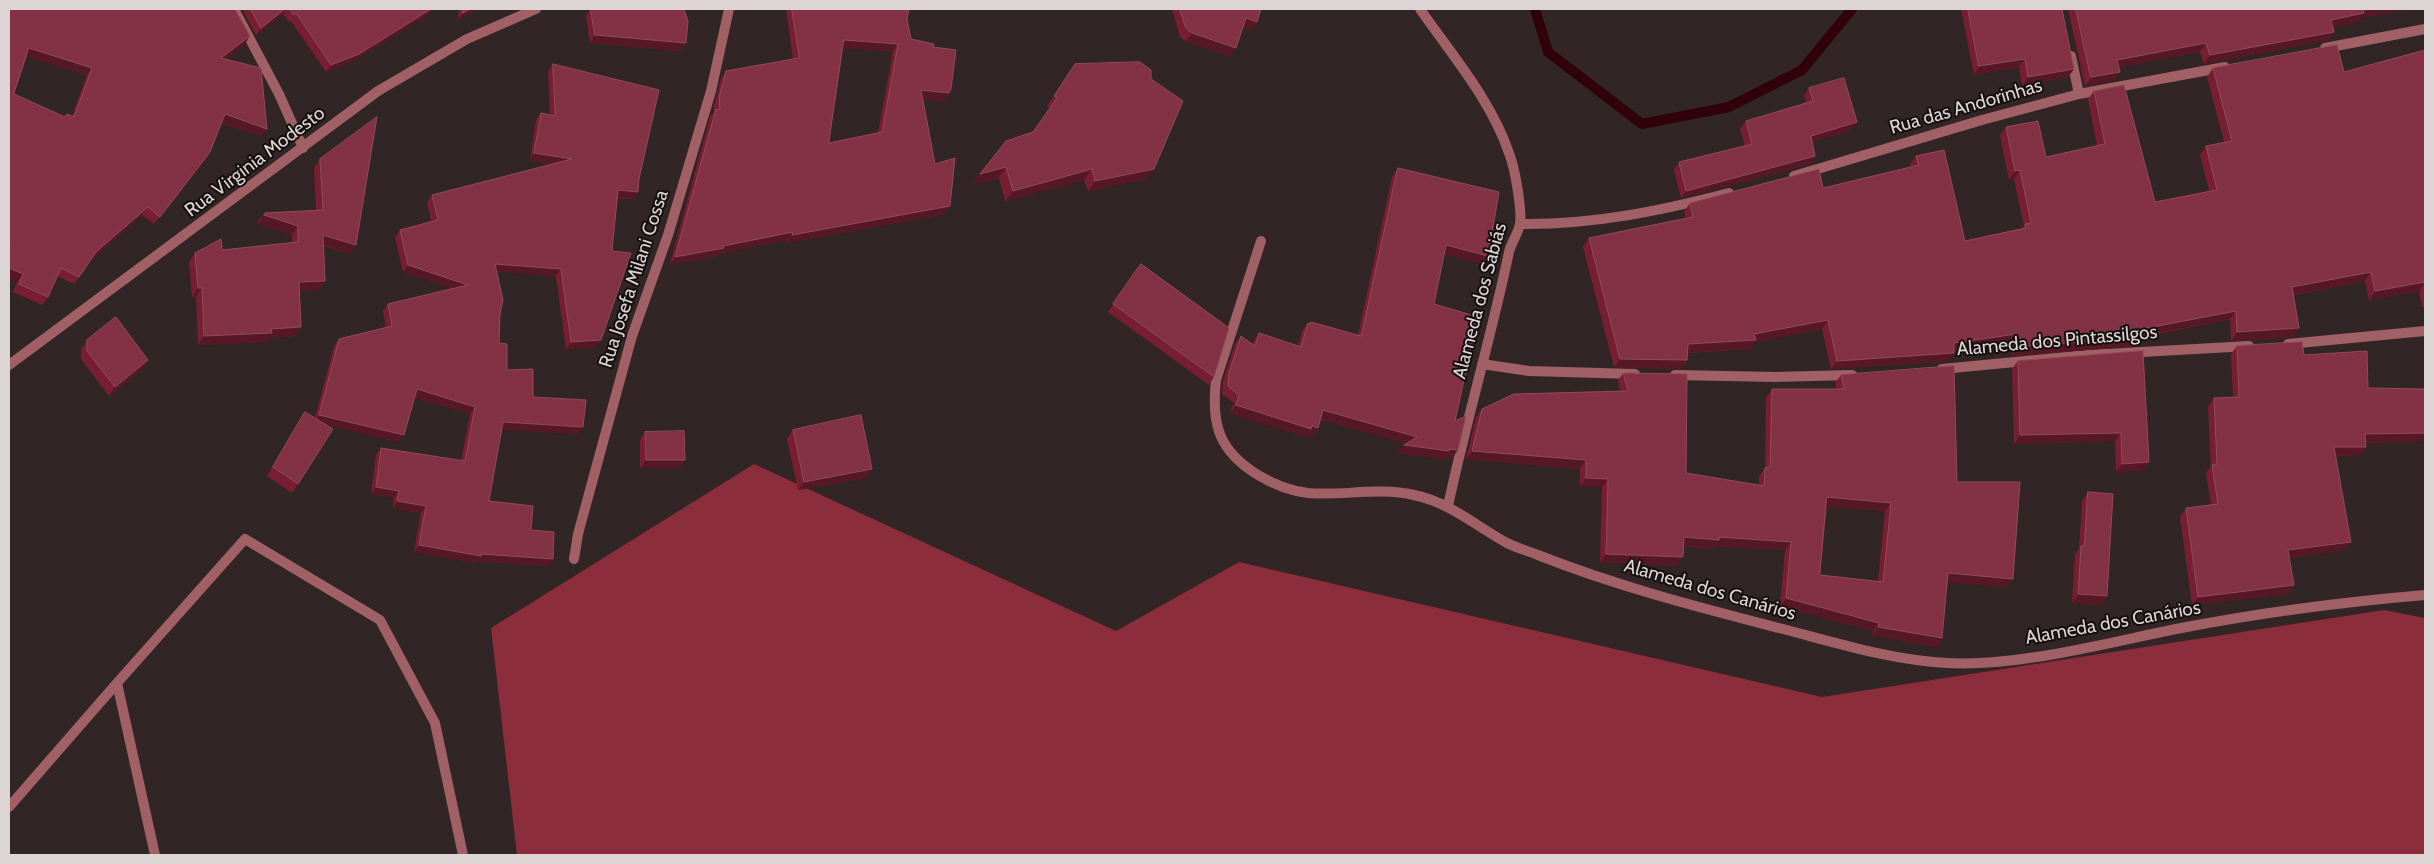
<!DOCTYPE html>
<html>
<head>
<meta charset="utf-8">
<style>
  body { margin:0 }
  #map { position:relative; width:2434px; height:864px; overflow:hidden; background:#322526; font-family:Cabin,sans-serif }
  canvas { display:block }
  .frame { position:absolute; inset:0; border:10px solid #ddd4d4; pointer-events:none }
</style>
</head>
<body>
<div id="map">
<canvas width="2434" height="864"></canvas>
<div class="frame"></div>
</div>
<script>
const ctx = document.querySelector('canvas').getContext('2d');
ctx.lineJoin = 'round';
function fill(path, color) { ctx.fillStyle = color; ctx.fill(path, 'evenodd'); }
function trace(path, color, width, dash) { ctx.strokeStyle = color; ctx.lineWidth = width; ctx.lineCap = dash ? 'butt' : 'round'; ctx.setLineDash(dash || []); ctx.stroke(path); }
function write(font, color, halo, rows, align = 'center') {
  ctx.font = font + ' Cabin,sans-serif'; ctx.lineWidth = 4; ctx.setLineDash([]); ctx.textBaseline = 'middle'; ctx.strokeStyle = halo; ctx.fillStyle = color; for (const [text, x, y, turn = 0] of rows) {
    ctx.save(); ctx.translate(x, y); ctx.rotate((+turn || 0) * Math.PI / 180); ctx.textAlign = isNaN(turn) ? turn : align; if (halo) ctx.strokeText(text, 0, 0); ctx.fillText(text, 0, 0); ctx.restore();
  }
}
const forest = new Path2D(`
  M754,464l362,167 123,-69 583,135 562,-87 41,8v237h-1908l-26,-227z`);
const stream = new Path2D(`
  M1535,9l13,43 94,72 87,-17 73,-37 50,-61`);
const street = new Path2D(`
  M234,9l45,85 24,54
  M1420,9c32,46 71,91 89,144 6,15 13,56 11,71 -2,10 -9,19 -11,28 -18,86 -43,169 -61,254
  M2325,48l100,-19
  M2071,56l8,38
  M1794,176l188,-56 97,-26 146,-27
  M1520,224c72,1 140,-13 209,-31
  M1261,241l-45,139c-5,45 3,71 42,95 15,9 32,16 50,18 35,3 70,-6 106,2 35,7 62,31 93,48 10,5 21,8 31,12 78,31 160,52 241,73 55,14 111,32 168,35 71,4 159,-20 229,-34 82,-16 166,-27 249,-34
  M2288,344l137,-13
  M1482,364l47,7 106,3
  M9,365l369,-274 89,-52 69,-30
  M1942,369l146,-14 161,-9
  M1675,375l100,2 77,-2
  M574,559l4,-25 54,-198 36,-101 43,-144 18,-82
  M9,807l108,-124
  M155,855l-38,-172 128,-144 135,81 55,103 28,132`);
const wall = new Path2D(`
  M9,9l236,35 -20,15 42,70 -6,7 -40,-13 -16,37 -51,64 -12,-9 -51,45 -17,24 -17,-8 -9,21 -6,8 -29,-13 4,-10 -8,-4zM27,56l60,19 -15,41 -5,-2 -2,3 -51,-23z
  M242,9h190l-4,6 -75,46 -27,11 -35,-51 -2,1 -6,-8 -27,21z
  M459,9h19l-20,11z
  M591,9l95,34 -6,8 -90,-8 -4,-27z
  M786,9h123l-2,10 4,20 22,8 11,54 -21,-3 21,116 -157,29 1,-3 -67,13 -3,3 -48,8 40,-147 4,-5v-6l7,-27 5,-8 67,-12zM843,48l50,3 -15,82 -49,10z
  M1172,9h89l-4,13 -6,8 -8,-3 -13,29 -44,-15 -6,-4z
  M1961,9h101l12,60 -6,8 -46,8 -3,-18 -45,8z
  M2068,9h342l-50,9 -2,4 -25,5 1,5 -6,8 -124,24 -4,-12 -81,15 -5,13 -29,6z
  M2425,50v257h-3l-3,-16 -50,9 -4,-19 -71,14 -1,42 -62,4 -1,-22 -87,18 -6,9 -125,10 -1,-14 -57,9 -6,10 -117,8 -9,-40 -67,13 -5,7 -62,4 -1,7 -6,9 -67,-2 -31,-120 6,-9 97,-20 -2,-6 6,-9 133,-15 88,-21 -1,-3 6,-8 49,85 57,-13 2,-2 -10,-47 -5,1 -9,-45 6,-8 40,30 51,-11 -9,-47 6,-8 61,111 54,-11 -9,-36 6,-9 18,-4 -17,-65 6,-9 131,4z
  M553,64l86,115 -1,13 -4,7 -16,-1 -22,149 -30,2 -10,-73 -60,-5 4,43 -1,29 8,27 26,27 45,37 -77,-5 -12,72 42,29 22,29 -5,7 -71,-5 -1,2 -62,-11 7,-39 -28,-5 1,-10 -23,-4 5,-39 5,-7 80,13 9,-47 -56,-17 -15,45 -73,-18 -28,60 -6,9 -25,-17 32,-55 6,-9 10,6 19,-72 5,-7 47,-11 -3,-17 5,-7 64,-16 -49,-16 -8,-35 5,-7 31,-9 -4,-19 5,-7 121,-31 -23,-4 6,-40 5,-7 9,2 -2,-44z
  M1075,64l71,115 -58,12 -4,-11 -79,21 -6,-23 -26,6 60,-52 17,-24 -3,-2z
  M1809,88l48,34 -6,8 -39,12 3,14 -5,8 -129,34 -7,-28 5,-8 66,-16 -5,-17 6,-8 60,-18 -2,-7z
  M320,159l30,95 -26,-8 1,35 -6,9h-19l-5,46 -26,2 -4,4 -67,3 -2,-49 -4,1 -3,-35 6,-9 27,-3 70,-7v-8l-34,-11v-3l7,-8 51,-3 -2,-42z
  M1398,168l90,88 -5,8 -39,-10 -10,50 21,117 -3,37 -7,-1 -2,2 -45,-6 6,-8 2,-2 -86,-24 -2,9 -6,8 -5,-1 -1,2 -76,-24 4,-10 -12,-9 1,-13 12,-37 6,-8 11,8 7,-11 39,13 4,-15 6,-8 1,1 2,-2 47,13 34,-158z
  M1141,264l73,113 -5,8 -101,-73z
  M87,340l61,20 -6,9 -33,27 -28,-37v-10z
  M2237,346l67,9 64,33 57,1v66v-14l-59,2v4l-6,8 -25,1 10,94 -56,8 5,27 -6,9 -96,11 -12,-88 6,-9 25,-3 -5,-32 5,-7 -3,-59 6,-9 19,-1 -2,-43z
  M2143,351v119l-27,2 -1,-31 -101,3 -2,-75 6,-8z
  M1623,373l63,100 73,12v-9l6,-8 1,-70 6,-9h64l-1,-6 6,-8 116,107 50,105 -59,-5 -11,65 -65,-12 1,-4 -93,-25 5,-56 -69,-4 -3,3 -30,-3 -6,20 -77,-4 2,-75h-22v-18l-114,-10 10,-42 6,-8 138,-18 -2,-10zM1827,506l58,5 -7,70 -58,-6z
  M793,430l73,48 -68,12 -11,-51z
  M645,432l40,28 -6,8h-39v-28z
  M2088,492l19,104 -6,9 -29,-2 3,-49 4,-5 3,-48z`);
const shadedWall = new Path2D(`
  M285,9h2l-4,5 -27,21 5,-7z
  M431,9h1l-4,6 -75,46 -27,11 5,-7z
  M470,9h8l-20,11 5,-7z
  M2371,9h39l-50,9 -2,4 -33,7 6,-9 32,-10z
  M1246,18l11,4 -6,8 -11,-4z
  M2334,32l-6,8 -124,24 6,-9z
  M1192,33l44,15 -6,8 -44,-15z
  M595,35l91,8 -6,8 -90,-8z
  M250,36l-5,8 -29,22 5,-8z
  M844,40l54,4 -5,7 -55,-3z
  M2206,43l-6,9 -89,17 6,-9z
  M29,48l63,20 -5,7 -63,-19z
  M2025,59l-6,8 -45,8 5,-9z
  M2074,69l-6,8 -46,8 6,-8z
  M2120,72l-6,8 -29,6 6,-9z
  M921,90l28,3 -5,8 -29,-4z
  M225,114l42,15 -6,7 -42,-14z
  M1857,122l-6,8 -46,14 6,-8z
  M210,152l-5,8 -51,64 6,-7z
  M534,153l38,6 -5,7 -37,-6z
  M1815,156l-5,8 -129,34 5,-7z
  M1006,167l-7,11 -26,6 7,-10z
  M1092,169l-8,11 -79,21 8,-10z
  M1154,169l-8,10 -58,12 7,-10z
  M2020,170l-6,9 -5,1 6,-9z
  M618,190l20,2 -4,7 -20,-2z
  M950,206l-6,8 -157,29 5,-8z
  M148,207l-6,8 -51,45 5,-8z
  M264,215l34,11 -6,9 -34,-11z
  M793,232l-5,8 -67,13 -3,3 -48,8 5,-7 48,-11z
  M323,235l33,10 -6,9 -33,-11z
  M1446,245l42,11 -5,8 -43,-11z
  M495,264l66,5 -5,7 -66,-5z
  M408,265l60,20 -5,7 -60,-20z
  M9,268l14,6 -6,8 -8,-4z
  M2371,272l-6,9 -79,15 6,-9z
  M325,281l-6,9 -26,1 6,-9z
  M2425,282l-6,9 -50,9 6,-9z
  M198,288h4l-6,8 -4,1z
  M2236,311l-6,8 -92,18h5l-6,9 -125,10 6,-9 124,-18z
  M1828,320l-6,9 -67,13 -5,7 -68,4 6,-9 66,-10z
  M301,327l-6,9 -26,2 -4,4 -67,3 6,-9 67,-7z
  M2299,328l-6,9 -62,4 6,-9z
  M2017,334l-6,8 -63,10 6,-9z
  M601,340l-5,7 -30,2 5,-7z
  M1954,353l-6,8 -117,8 6,-8z
  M1620,359l67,1 -6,9 -67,-2z
  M148,360l-6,9 -33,27 6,-9z
  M417,389l58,18 -5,7 -58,-18z
  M1236,405l82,23 -6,8 -5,-1 -1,2 -76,-24z
  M1323,410l94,27 -6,8 -94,-27z
  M319,415l85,20 -5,7 -85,-20z
  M503,422l80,5 -5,7 -80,-5z
  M2121,433l-6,8 -101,3 6,-9z
  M2425,433v8l-66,2 6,-9z
  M1404,445l54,5 -6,8 -7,-1 -2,2 -45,-6z
  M2334,447h32l-6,8 -32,1z
  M1472,451l114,9 -6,9 -114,-10z
  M646,460h39l-6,8h-39z
  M2149,462l-6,8 -27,2 6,-8z
  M872,469l-6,9 -68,12 6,-8z
  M1586,478l22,1 -6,8h-22z
  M376,487l23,4 -5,7 -23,-4z
  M1827,497l64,6 -6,8 -63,-5z
  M397,501l29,5 -5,7 -28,-5z
  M1684,537h35l72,5 -6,8 -69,-4 -3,3 -35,-4z
  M2351,542l-6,8 -63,9 6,-9z
  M419,545l62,9 72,5 -5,7 -71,-5 -1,2 -62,-11z
  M1606,554l77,3 -6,9 -77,-4z
  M1948,573l65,6 -6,8 -65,-5z
  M2294,585l-6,9 -96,11 6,-8z
  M2078,594l29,2 -6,9 -29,-2z
  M1786,598l93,25 -6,8 -93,-25z
  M1878,627l64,11 -5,9 -65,-12z`);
const building = new Path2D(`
  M9,9h226l15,27 -29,22 40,10 6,61 -42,-15 -15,38 -50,65 -12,-10 -52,45 -17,25 -18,-9 -13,29 -29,-13 4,-10 -14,-6v-18l1,-5 -1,-1zM29,48l63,20 -18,49 -7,-3 -2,3 -51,-23z
  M251,9h34l-24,19z
  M290,9h141l-72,45 -28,11 -35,-52 -2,2z
  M463,9h7l-7,4z
  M591,9h93l4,12 -2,22 -91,-8z
  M792,9h117l-2,10 4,20 23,5 -1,3 23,3 -5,39 -2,4 -28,-3 14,74 20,-6 -5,48 -158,29 1,-3 -70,14 1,2 -49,9 41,-148 4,1 -1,-12 7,-27 73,-13zM844,40l54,4 -16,88 -53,11z
  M1180,9h81l-4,13 -11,-4 -10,30 -44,-15 -6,-5z
  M1968,9h94l12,60 -46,8 -3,-18 -46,7z
  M2076,9h295l-8,1 1,3 -33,7 3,12 -124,23 -4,-12 -89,17 3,12 -29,5z
  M2337,45l7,27 81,-22v232l-50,9 -4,-19 -79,15 7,41 -62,4 -1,-21 -94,18 1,8 -125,10 -1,-13 -63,9v10l-117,8 -9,-41 -74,14 2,6 -68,4 -1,16 -67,-1 -31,-121 104,-21 -3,-14 129,-34 4,19 96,-23 -3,-9 28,-6 21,91 61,-13 -1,-4 6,-1 -11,-53 -5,1 -9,-44 32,-6 8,36 59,-13 -11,-53 30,-6 31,117 62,-12 -11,-44 26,-5 -19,-73z
  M1140,62l11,8v9l32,22 -29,68 -59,12 -3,-12 -79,22 -7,-24 -26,7 26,-33 27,-9 24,-34 -3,-2 21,-32z
  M553,64l106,26 -20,89 -1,13 -20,-2 -6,61 19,2 -30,87 -30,2 -10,-73 -66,-5 8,36 -3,14 -1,29 8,1v26l26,-1v28l53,3 -3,27 -80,-5 -14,79 44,5 -2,24 23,2 -1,27 -72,-5v2l-62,-11 7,-39 -29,-5 2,-10 -23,-4 5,-39 84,13 10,-54 -58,-18 -13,46 -85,-20 20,-76 53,-13 -4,-22 80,-19 -60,-20 -8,-35 38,-10 -6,-25 140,-36 -38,-6 7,-40 14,3z
  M1844,78l13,44 -46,14 4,20 -129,35 -7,-29 73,-18 -6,-23 67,-20 -4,-13z
  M377,117l-21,128 -33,-10 2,46 -26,1 2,45 -30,2 1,4 -68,3 -2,-48h-4l-3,-35 26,-14 1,11 76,-8v-16l-34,-11 1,-2 58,-3 -3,-51z
  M1398,168l101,24 -11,64 -42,-11 -12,59 44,13 -23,104 11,-5 -8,34 -9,-1v2l-45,-6 13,-8 -94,-27 -5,18 -6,-2 -1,3 -75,-24 3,-10 -11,-9 1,-13 12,-37 14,10 4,-13 42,14 7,-24 2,1 1,-2 50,14z
  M1141,264l88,64 -15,49 -101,-73z
  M116,317l32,43 -33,27 -28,-36v-11z
  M2302,342l2,13 63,-4 1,37 57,1v44l-60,1 1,13h-32l17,95 -63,8 6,35 -96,12 -12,-89 32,-4 -6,-39 5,-1 -3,-66 25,-1 -2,-51z
  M2143,351l6,111 -27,2 -1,-31 -101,2 -2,-74z
  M1954,366l3,116h63l-7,97 -65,-6 -6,65 -64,-11 1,-4 -93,-25 5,-56 -72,-5v3l-35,-3 -1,20 -77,-3 2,-75 -22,-1v-18l-114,-9 10,-42 32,-15 114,-3 -5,-18 64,1 -1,99 78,13 1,-18 5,-1 2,-78h72l-3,-14zM1827,497l64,6 -8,79 -63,-7z
  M305,412l28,17 -35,55 -25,-17z
  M861,415l11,54 -68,13 -11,-52z
  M684,431l1,29h-39l-1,-28z
  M2088,492l25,2 -6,102 -29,-2 3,-48h3z`);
const streetNames = [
  ["Rua das Andorinhas",1966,107,-16],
  ["Rua Virginia Modesto",255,162,-37],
  ["Rua Josefa Milani Cossa",634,279,-72],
  ["Alameda dos Sabiás",1480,301,-75],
  ["Alameda dos Pintassilgos",2057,341,-5],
  ["Alameda dos Canários",1710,590,16],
  ["Alameda dos Canários",2113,623,-10]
];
fill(forest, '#8b2d3b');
trace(stream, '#30010a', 10);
trace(street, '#a16065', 10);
fill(wall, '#781e32');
fill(shadedWall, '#571826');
fill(building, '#833144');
trace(building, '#914b5a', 1);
write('19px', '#ddd4d4', '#161010', streetNames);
</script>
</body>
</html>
